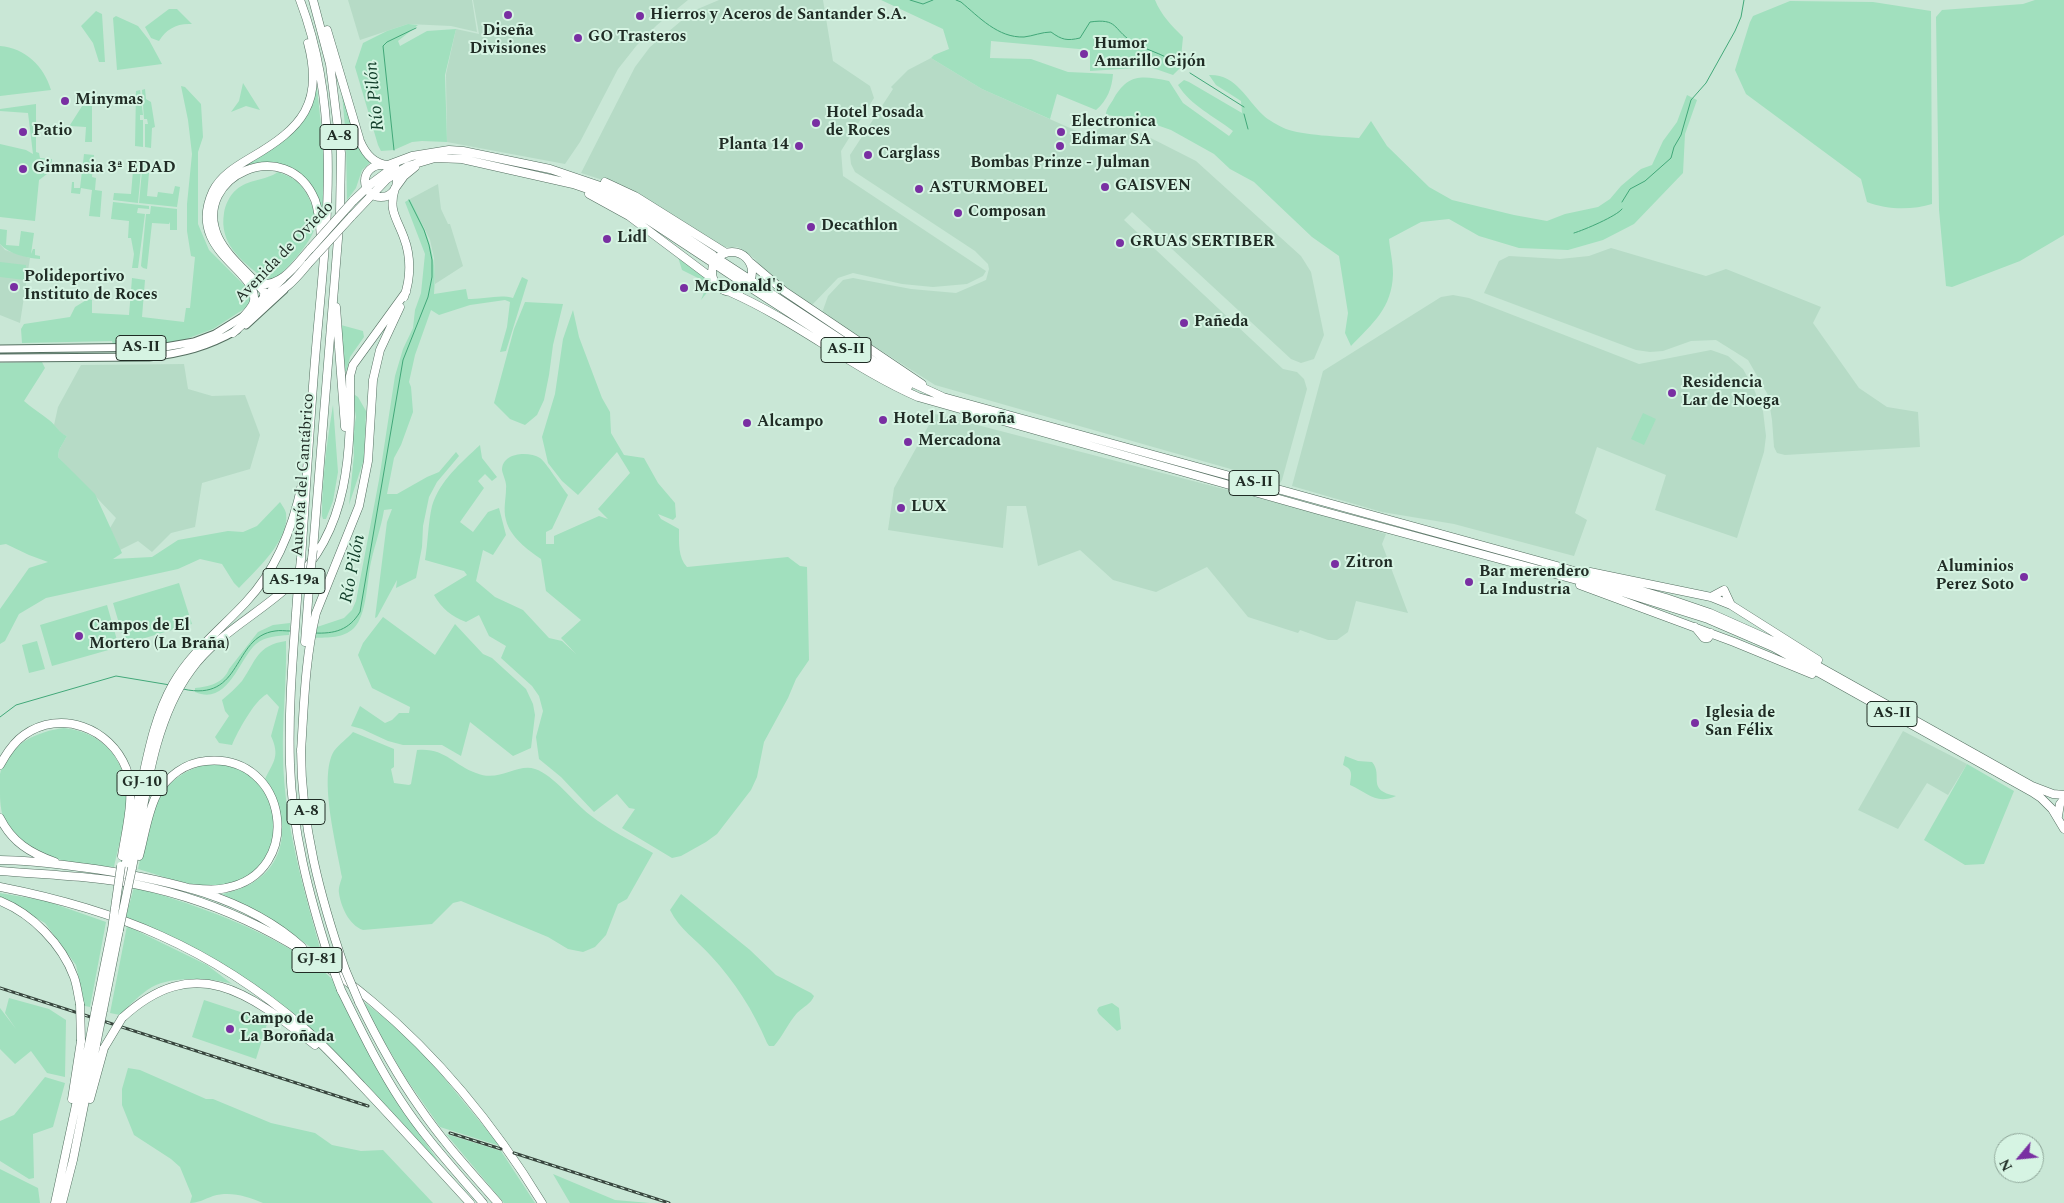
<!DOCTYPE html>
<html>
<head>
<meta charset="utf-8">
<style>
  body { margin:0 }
  #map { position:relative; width:2064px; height:1203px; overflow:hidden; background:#c9e7d6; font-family:Spectral,serif }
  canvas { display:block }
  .north { position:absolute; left:1994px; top:1133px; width:50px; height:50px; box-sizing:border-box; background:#d6f4e3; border:1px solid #8da497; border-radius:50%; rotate:242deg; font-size:14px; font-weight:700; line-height:20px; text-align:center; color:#202c25 }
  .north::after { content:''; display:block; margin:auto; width:18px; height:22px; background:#792fa2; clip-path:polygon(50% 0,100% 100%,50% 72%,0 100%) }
</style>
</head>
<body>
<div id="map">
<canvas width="2064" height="1203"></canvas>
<div class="north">N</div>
</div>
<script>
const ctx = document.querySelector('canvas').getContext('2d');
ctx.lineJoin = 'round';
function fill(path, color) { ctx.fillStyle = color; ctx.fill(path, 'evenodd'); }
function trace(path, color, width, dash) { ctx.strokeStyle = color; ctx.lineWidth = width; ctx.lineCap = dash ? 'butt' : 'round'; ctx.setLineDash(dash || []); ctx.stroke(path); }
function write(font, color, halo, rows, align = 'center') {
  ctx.font = font + ' Spectral,serif'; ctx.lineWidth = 4; ctx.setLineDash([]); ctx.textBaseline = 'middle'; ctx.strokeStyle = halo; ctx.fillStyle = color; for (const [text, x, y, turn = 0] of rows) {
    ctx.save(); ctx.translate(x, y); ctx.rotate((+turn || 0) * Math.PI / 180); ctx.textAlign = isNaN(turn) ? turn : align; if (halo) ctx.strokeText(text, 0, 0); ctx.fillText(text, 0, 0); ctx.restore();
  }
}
const built = new Path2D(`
  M348,0h124l5,32 -26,-6 -43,-2 -48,16z
  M473,0h215l-31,25 -20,20 -19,24 -38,73 -15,22 -118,-22 -1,-68 10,-45 23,5z
  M719,0h104l10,61 37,25 4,12 -33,53 2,25 143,95 -3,5 -16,8 -34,3 -31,-3 -49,-11 -15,5 -27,28 -25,-18 -22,-18 -9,-11 -17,-12h-15l-114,-65 -28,-9 54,-106 15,-20 43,-36z
  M931,58l51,31 106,47 12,-8 16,-4 15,4 65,33 105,95 10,16 13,63 -10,24 -13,4 -10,-4 -159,-147 -8,8 159,149 14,3 7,7 3,10 -25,91 -2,3 -345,-98 -113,-72 6,-17 15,-16 10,-2 58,11 45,4 30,-13 3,-11 -1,-5 -13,-13 -120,-79 -4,-8 -1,-9 43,-66 -2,-2 17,-17z
  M438,184l3,25 7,15h2l13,42 -28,18 -1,-26 -4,-18 -20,-41z
  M0,244l5,6 25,8 -10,65 -20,-8z
  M1611,248l95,28 20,-7 95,38 -8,16 46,65 28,19 31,5 2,35 -135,8 -8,-2 -3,-6 -2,-27 -4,-25 -20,-35 -32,-20 -25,1 -28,10 -13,1 -14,-2 -152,-57 15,-32 10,-5 51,3 29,-3z
  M1453,295l16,3 170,66 72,-14 17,6 15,13 10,18 10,24 3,25 -2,16 -27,86 -82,-28 11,-35 -69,-28 -22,66 12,7 -13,36 -120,-32 -72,-12 -90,-26 31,-115 118,-74z
  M184,364l4,25 24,7 33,-1 15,40 -10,34 -48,14 -7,44 -24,6 -19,19 -14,-11 -18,9 -10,-22 6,-10 -58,-61 1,-7 8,-14 -5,-2 -8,-9 4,-18 23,-42z
  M935,414l412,107 39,13 -4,10 26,69 -52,-12 -8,31 -11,8h-9l-28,-10 -2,3 -50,-16 -41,-50 -51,25 -43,-12 -33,-30 -42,16 -12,-60h-19l-4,42 -115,-18 6,-42z
  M1903,731l64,33 -19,31 -21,-12 -29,46 -40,-19z`);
const green = new Path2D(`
  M881,0h274c6,15 17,26 28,37l-3,31 -7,7 -23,-8 -60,4v-21l-99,-9 -1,17 41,1 37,13 45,2c-1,14 -6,27 -17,36l-39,-16 -7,25 -68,-30 -51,-31 3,-3 15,-6 -6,-20z
  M2035,0h29v235l-44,26 -68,26 -6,-1 -7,-76 -3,-193 6,-7 81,-6z
  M1790,1l83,1 58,9 1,193c-19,6 -45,6 -65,-2l-6,-23 -115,-85 -11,-24 15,-48 3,-6z
  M169,9h8l15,15c-15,-1 -26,5 -33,17l-8,-3 -6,-11z
  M96,11l6,3 3,48h-6l-6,-19 -12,-17z
  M116,16l22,10 11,14 13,24 -45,6 -4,-52z
  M408,24l10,1 -20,16 2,5 27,-15 29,-2 -11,46 2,67 -25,-1 -10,1 -18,8 -13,1 -3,-6 -23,-78 8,-24 24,-12z
  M0,46c25,2 44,20 51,44l-51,6z
  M1209,75c27,-1 37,24 54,40 5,5 16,11 23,14 15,6 56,8 73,9l12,-17 16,25 42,41 23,13 62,15 33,6 18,-7 33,-7 12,-8 11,-13 20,-17 11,-4 11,-24 14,-19 10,-27 10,5 -12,34 -2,39 -49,51 -31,16 -35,10 -49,-2 -40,-12 -30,-17 -28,3 -32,17c1,11 4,23 4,35 -1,34 -20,49 -42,72l-6,-13 3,-20 -9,-57 -27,-19 -58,-55 -24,-13 -16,-15 -43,-24 -40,-14 -9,1 -16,-2c0,-7 5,-11 8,-17 15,-25 28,-22 55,-17l14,22 46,33 4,-5c-19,-15 -42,-25 -55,-46l6,-5 5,2 53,31 -1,-12 -25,-16z
  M316,79l9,83 -3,55 -2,-13 -35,-38 -21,-4 -21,4 35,-21 20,-18z
  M243,83l17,27 -14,-4 -15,6 8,-11z
  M181,86l4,1 16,17 2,33 -5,15v72l11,26 40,40 1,11 -3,6 -34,22 -35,13 -65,3 -1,-4 -90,2 -1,-14 3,-5 46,-7 5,-10 13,-8 4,1v13l37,2 3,-37 13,2 -3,37 42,5 2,-14h4l5,-51 -4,-1 -4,-25v-27l5,-50 -4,-34z
  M145,89l1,10 5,3 4,25 -3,1 -1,20 -6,-1v-23h3l-1,-5h-3l-2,-29z
  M140,90l3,25h-3v5h3v27l-8,-1 1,-55z
  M342,94l30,67 -10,9 -6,18 -9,12 -1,-62z
  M92,96v46h-7l1,-15 -16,-1v-1l14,-22 -1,-6z
  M36,104v48l3,1 1,5 12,1 -1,12 -12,9 -4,41 -35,-4v-73l26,6 7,4 -5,-41 -28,-2v-2z
  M84,154l10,1 -2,22 4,1 -1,12 7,1 -2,26 -11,-1 3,-26 -11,-2 -1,6 -9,-1 1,-11h2v6h6z
  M134,159l8,1 -4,43 -25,-3 1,-7 17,1z
  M143,160l7,1 -3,35 10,1 1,-5 15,2 2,-8 5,1 -3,20 -38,-4z
  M278,172c5,2 10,4 14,6 14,8 25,33 23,48 -1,13 -27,42 -37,50 -5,3 -10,3 -15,2 -22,-18 -44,-34 -39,-65 1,-8 6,-18 12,-23 12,-11 29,-9 42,-18z
  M410,199c17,33 28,57 24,95l32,-5 2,10c15,1 30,-5 45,-1l9,-21 6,3 -22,71 -6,1 7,-25 3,-25 -5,-2 -35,5 -31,10 -8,-5 -16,45 -6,27 2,5 2,25 -12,33 -7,13 -7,36h10l30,-17 12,-5 17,-20 3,4 -22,26 -8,15 -6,29 -1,21 -6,31 -20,10 1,-8 -20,37 -2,1 12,-96 5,-13 -8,1c-3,18 -9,34 -13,52 -4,18 -4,53 -17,66 -12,11 -25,9 -40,10l3,-11 27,-9 8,-8 4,-9 23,-121 16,-104 8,-27 10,-21 2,-18 6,-17 4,-39 -20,-52z
  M113,202l36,4v3l-11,-1 -1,5 8,1 -7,54h-6l2,-14 -3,-16h-3l1,-17 -18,-2z
  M151,206l26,3v21h-7v-8l-1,2 -17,-1 -5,46 -4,-1 -2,-2 5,-52h4z
  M0,229l7,1 -1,15 13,1 2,-15 13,2 -3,21 2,-5h2v6l5,1v3c-13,-1 -31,-5 -40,-15z
  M678,257l31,23v10l-8,10 5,-13 -2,-6 -22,-11z
  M0,262l26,3 -1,15 -25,-3z
  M525,302l38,2 -10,41 -4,30 -5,25 -7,15 -12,10 -15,-6 -16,-16 20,-74z
  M573,310l6,27 23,61 8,14 1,21 13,22 20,3 14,25 17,20 1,14 -3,3 -15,-6 3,5 18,10c0,13 -1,29 8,38l101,-10 12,9 7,1 2,93 -13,19 -8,19 -24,44 -7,35 -6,13 -34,44 -11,8 -25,14 -9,2 -50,-30 13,-19 -6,-1 -12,-14 -23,18 -33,-35 -22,-18 -3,-22 7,-26 -4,-15 -7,-10 -31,-28 5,-12 -17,-10 -10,-21 -13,7c-15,-6 -24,-13 -32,-27l33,-20 -3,-4 -39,-11c3,-17 3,-37 7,-54 8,-26 29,-43 48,-61l2,13 15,19 -5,4 -7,-7 -7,7 6,7 -24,34 13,10 15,-20 11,-4 7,27 -13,20 -10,-5 -7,31 19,16 28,13 26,28 13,3 14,13 -15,-16 20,-18 -35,-29 -5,-32c-13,-9 -31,-22 -35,-39 -3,-11 0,-21 0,-31 1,-7 -3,-13 -4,-19 0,-18 27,-19 38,-12 6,4 22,30 28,37l-16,34 -6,3v12h8v-8l45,-20 9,3 -10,-10 32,-36 -13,-21 -39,43 -16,-14 -14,-18 -6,-26 13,-43 8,-55z
  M341,325l22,6 1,6 -14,20 -3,13 -3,2z
  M42,362l3,6 -21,33c8,7 16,12 25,19 7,5 10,13 18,16l-8,14 -1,7 37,37 27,59 -9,6 39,-2 26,-17 50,-9 15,1 14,-6 23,-24c2,3 5,7 6,11 4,27 -30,57 -47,75l-5,-5 -12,-19 -22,-5 -22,10 -132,29 -27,16 -14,27 -5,3v-35l29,-41 19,-6 -19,-7 -23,-11 -6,1v-182z
  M352,393l6,4 8,14 -2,48 -15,46 5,-50 -1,-21 3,-17z
  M333,405l5,67 -5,29 -7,18h-3l-1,-3c0,-38 5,-74 11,-111z
  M1643,413l13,6 -12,26 -13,-6z
  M179,583l13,41 -67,20 -12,-41z
  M107,605l12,42 -67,19 -12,-41z
  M383,617l52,38 20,-31 28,30 9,4 34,31 7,15 2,11 -4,33 -18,8 -43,-34 -9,34 -19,-11h-39l-15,-4 -26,-12 -11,-3 9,-20 25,17 7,-3 7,-7h10l1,-6 -38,-19 -14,-33 5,-12z
  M290,623l-1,12c-12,1 -23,1 -33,9 -16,13 -28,63 -61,48v-4c13,-1 29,-5 34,-19l29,-37 15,-7z
  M37,641l8,28 -16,4 -7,-28z
  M286,641c1,39 -4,77 -3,115 1,68 21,134 39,199l-49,-34 -51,-27c63,-12 75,-66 43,-115 9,-18 15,-23 6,-43l8,-29 -12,-13c-13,7 -29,37 -35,51l-13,-2 -4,-6 14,-21 -4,-5 -3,-11c7,-6 14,-12 20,-19 14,-20 15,-36 44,-40z
  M64,728c37,4 61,29 63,67 1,18 -9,53 -13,72 -30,-3 -62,-4 -88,-22 -20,-14 -26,-28 -26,-52 0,-6 0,-13 0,-19 6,-29 38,-43 64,-46z
  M353,732l41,17v18l-3,2 3,14 15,2 2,-1 6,-34c27,-3 37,15 59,23 23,10 41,-10 59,-4 19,6 39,34 55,46 19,15 42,26 63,38l-26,46 -9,5 -12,31 -11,12 -12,5 -15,-3 -20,-12 -87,-36 -8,2 -21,21 -69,6c-14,-5 -22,-23 -24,-37 -1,-5 2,-12 3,-16 -5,-30 -24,-100 -8,-126 5,-7 14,-13 19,-19z
  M1345,756l13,5 14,1c12,14 -7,28 24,34 -20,9 -28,-3 -46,-11 1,-10 4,-15 -7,-20z
  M211,763c35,3 60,21 63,58 1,21 -4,36 -20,50 -8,8 -19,14 -31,15 -29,3 -57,-9 -85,-17 14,-51 14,-92 73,-106z
  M1967,764l47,27 -30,73 -19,1 -41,-25z
  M134,887c56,16 111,35 161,65 13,8 26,16 37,27l39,79 23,40 45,64 -10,-7c-32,-36 -63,-74 -98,-107 -60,-56 -128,-101 -205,-131z
  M0,893l46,8 60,21 -16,85 -5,-1 -9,-41 -31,-42 -45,-25z
  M681,894l69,56 26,25 35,18 3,3c-3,8 -11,11 -17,17 -9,10 -14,23 -23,33h-5l-2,-3c-14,-33 -32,-61 -56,-87 -14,-16 -32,-27 -41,-46z
  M127,926l80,39 25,19c-21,-6 -60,-8 -80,3 -12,7 -22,18 -32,28l-10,-2z
  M9,998l40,11 17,11 -1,57 -18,-4 -16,-22 -16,13 -15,-15v-41l16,21 -11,-16z
  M204,1000l64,21 -12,38 -64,-22z
  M364,1002l31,24 31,30 74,90 -60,-19 -35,-50 -24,-41z
  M1112,1003l7,5 2,21 -4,2 -18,-17 -2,-4 2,-3z
  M128,1068l12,2 66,29h7l58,24 44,10 17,12 29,6 22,-1 50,53h-170c-16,-7 -33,-12 -50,-7 -8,3 -15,7 -23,7l2,-7 -12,-29 -9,-8 -37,-24 -12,-30v-16z
  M45,1077l20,6 -12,44 -20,7 1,44 -5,1 -29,-18v-40l14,-6z
  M446,1134l55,17 34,52h-31z
  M0,1169l38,19 2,15h-40z
  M553,1174l62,26 35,3h-80z`);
const stream = new Path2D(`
  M910,0l13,4 10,-4
  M956,0l5,2c18,15 37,36 63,35 9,-1 18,-5 27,-5 11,8 16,9 29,6l10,-16c28,-4 23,7 41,19 11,7 25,11 37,17
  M1190,73l54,34
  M1244,114l4,15
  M394,150l-11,-104 4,-4 29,-14
  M1622,202l8,-13 15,-8 26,-23 3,-11 7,-12 10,-35 15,-17 29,-52 6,-14 3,-17
  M1574,233c10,-3 43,-17 48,-24
  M314,633c21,1 35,-3 46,-21l43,-252 25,-63 4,-20v-17l-3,-15 -5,-15 -15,-30
  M183,689c61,14 48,-52 92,-58 5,-1 10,0 15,0
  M0,717l16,-12 100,-29 54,9`);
const primary = new Path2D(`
  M246,325l38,-35
  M0,349l165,-2 29,-5 21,-8 29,-18 39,-37
  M0,358l149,-1c34,-4 58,-10 88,-27`);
const highway = new Path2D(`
  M300,0c43,113 26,231 16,348 -6,71 -10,141 -15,211
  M327,30l33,111c5,12 14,23 28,24l24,-9 37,-6 14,1 87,18 56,19 32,18 75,49
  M365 181a16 16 0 1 1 32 0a16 16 0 1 1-32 0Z
  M605,182l30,14 91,57
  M396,187l8,-11 11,-9
  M395,188c-7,23 2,30 9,50 7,18 7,40 0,59
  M589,194l40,22 84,63
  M353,201l19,-18 23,-17
  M351,217l36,-38 21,-13 27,-8 27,1 111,25 29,10 32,17 76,50
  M712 272a20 20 0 1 1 40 0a20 20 0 1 1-40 0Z
  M723,262l23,15
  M751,263l33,28 138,93
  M719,267l24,16
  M755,283l140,92 48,22 614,169 109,32 44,15 65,29 257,144 21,8 11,1
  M259,284c24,3 38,-21 52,-36
  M751,288l142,92 15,7
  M730,292c66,29 122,76 188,105l400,113 307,83 83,26 65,28 259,145 9,6 11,11 12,20
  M264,295c18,2 34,-19 44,-31
  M267,296c-14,-21 -38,-36 -49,-59 -27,-61 69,-104 97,-37 4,11 5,25 6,37
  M336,307l9,120
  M244,316c3,-4 9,-9 10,-15 4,-32 -69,-50 -41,-110 8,-16 24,-25 39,-34 50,-29 72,-54 56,-114
  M233,333l31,-28 3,-9
  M313,550l27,-336 1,-61 -11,-89 -17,-64
  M1590,572l121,25 20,8 87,55
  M298,585c-4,60 -10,119 -8,179 2,67 19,131 39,194
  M1580,585l154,57 78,32
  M1711,597l13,-7 7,15
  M1695,627l9,11h4l3,-5
  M305,642l5,-67
  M301,749c0,76 19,148 44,220
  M301,752c3,-46 4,-94 15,-139l43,-107 9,-45 5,-81 7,-30 20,-43
  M0,765c6,-11 14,-23 24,-30 37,-26 86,-7 102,33 10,27 0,61 -4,88
  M2058,816l2,-12 4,-5
  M0,818c12,24 30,35 55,44
  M139,856c5,-18 9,-46 18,-62 11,-18 28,-31 49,-33 83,-8 99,112 20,127 -12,3 -26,1 -38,0
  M0,860c32,0 64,5 95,9 72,11 151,27 207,78
  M125,867c6,-29 11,-57 17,-86 7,-33 14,-67 31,-97 18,-32 48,-55 73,-82 31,-33 47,-75 56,-118
  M132,868c13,-64 19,-144 59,-198 26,-36 68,-56 100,-86 59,-54 60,-134 59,-208l3,-11 53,-73
  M0,871c46,4 93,5 139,14 176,36 312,169 403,318
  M0,887c118,23 211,61 303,140 21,18 40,39 59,59 36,38 72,78 108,117
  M0,901c32,13 62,43 74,76 3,8 4,18 6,27
  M341,990c19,38 37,76 60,111 24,37 54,69 82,102
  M359,1002c18,37 37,72 61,106 23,34 51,64 78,95
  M96,1008l16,-79
  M103,1010l16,-80
  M122,1018c74,-68 128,-24 193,27
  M72,1099l9,-58
  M90,1099l14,-51
  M55,1203l34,-159
  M62,1203l11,-43 23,-115`);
const rail = new Path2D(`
  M0,988l368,118
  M450,1133l51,16
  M514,1153l155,50`);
const highwayBridge = new Path2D(`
  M311,248l42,-47
  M308,264l43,-47
  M310,575l3,-25
  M298,585l3,-26
  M112,929l9,-63
  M119,930l13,-62
  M329,958l12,32
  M345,969l14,33
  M80,1004l1,37
  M89,1044l7,-36
  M96,1045l7,-35
  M104,1048l18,-30`);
const markers = [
  [508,15,5,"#792fa2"],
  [640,16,5,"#792fa2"],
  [578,38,5,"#792fa2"],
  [1084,54,5,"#792fa2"],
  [65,101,5,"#792fa2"],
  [816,123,5,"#792fa2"],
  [23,132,5,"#792fa2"],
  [1061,132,5,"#792fa2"],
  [799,146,5,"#792fa2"],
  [1060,146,5,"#792fa2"],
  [868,155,5,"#792fa2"],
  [23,169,5,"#792fa2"],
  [1105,187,5,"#792fa2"],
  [919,189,5,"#792fa2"],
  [958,213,5,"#792fa2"],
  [811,227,5,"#792fa2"],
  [607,239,5,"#792fa2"],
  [1120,243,5,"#792fa2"],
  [14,287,5,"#792fa2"],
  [684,288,5,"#792fa2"],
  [1184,323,5,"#792fa2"],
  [1672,393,5,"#792fa2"],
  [883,420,5,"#792fa2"],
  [747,423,5,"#792fa2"],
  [908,442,5,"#792fa2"],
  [901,508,5,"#792fa2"],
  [1335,564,5,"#792fa2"],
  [2024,577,5,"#792fa2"],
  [1469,582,5,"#792fa2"],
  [79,636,5,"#792fa2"],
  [1695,723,5,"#792fa2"],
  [230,1029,5,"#792fa2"]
];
const shields = [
  [339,137,38],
  [141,348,50],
  [846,350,50],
  [1254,483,50],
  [294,581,62],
  [1892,714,50],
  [142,783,50],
  [306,812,38],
  [317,960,50]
];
const shieldNames = [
  ["A-8",339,137],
  ["AS-II",141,348],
  ["AS-II",846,350],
  ["AS-II",1254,483],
  ["AS-19a",294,581],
  ["AS-II",1892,714],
  ["GJ-10",142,783],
  ["A-8",306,812],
  ["GJ-81",317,960]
];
const poiNames = [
  ["Hierros y Aceros de Santander S.A.",650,16],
  ["Diseña",508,32,"center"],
  ["Divisiones",508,50,"center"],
  ["GO Trasteros",588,38],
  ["Humor",1094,45],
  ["Amarillo Gijón",1094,63],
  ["Minymas",75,101],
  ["Hotel Posada",826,114],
  ["de Roces",826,132],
  ["Electronica",1071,123],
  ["Edimar SA",1071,141],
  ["Patio",33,132],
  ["Planta 14",789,146,"right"],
  ["Carglass",878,155],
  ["Bombas Prinze - Julman",1060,164,"center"],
  ["Gimnasia 3ª EDAD",33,169],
  ["GAISVEN",1115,187],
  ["ASTURMOBEL",929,189],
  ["Composan",968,213],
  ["Decathlon",821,227],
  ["Lidl",617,239],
  ["GRUAS SERTIBER",1130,243],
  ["Polideportivo",24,278],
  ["Instituto de Roces",24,296],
  ["McDonald's",694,288],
  ["Pañeda",1194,323],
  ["Residencia",1682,384],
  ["Lar de Noega",1682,402],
  ["Hotel La Boroña",893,420],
  ["Alcampo",757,423],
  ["Mercadona",918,442],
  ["LUX",911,508],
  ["Zitron",1345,564],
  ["Aluminios",2014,568,"right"],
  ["Perez Soto",2014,586,"right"],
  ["Bar merendero",1479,573],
  ["La Industria",1479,591],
  ["Campos de El",89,627],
  ["Mortero (La Braña)",89,645],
  ["Iglesia de",1705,714],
  ["San Félix",1705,732],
  ["Campo de",240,1020],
  ["La Boroñada",240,1038]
];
const streetNames = [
  ["Avenida de Oviedo",285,253,-46],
  ["Autovía del Cantábrico",304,475,-86]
];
const waterNames = [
  ["Río Pilón",376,96,-96],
  ["Río Pilón",354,569,-79]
];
fill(built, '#b6dbc6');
fill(green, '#a1e0be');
trace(stream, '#42a879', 1);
trace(primary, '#556f61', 9);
trace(highway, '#556f61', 9);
trace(primary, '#fff', 7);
trace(highway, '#fff', 8);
trace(rail, '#38463e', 3);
trace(rail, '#d6f4e3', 1, [4]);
trace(highwayBridge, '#556f61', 9, []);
trace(highwayBridge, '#fff', 8);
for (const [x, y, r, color] of markers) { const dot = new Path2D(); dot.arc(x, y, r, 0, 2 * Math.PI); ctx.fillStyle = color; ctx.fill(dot); trace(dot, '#d6f4e3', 2); }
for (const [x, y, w] of shields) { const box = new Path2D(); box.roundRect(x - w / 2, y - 12.5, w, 25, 4); ctx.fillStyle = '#d6f4e3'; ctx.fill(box); trace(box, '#202c25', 1); }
write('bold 15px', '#202c25', null, shieldNames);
write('bold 16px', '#202c25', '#d6f4e3', poiNames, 'left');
write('16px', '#202c25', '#d6f4e3', streetNames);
write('italic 18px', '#103c28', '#d6f4e3', waterNames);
</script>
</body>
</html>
